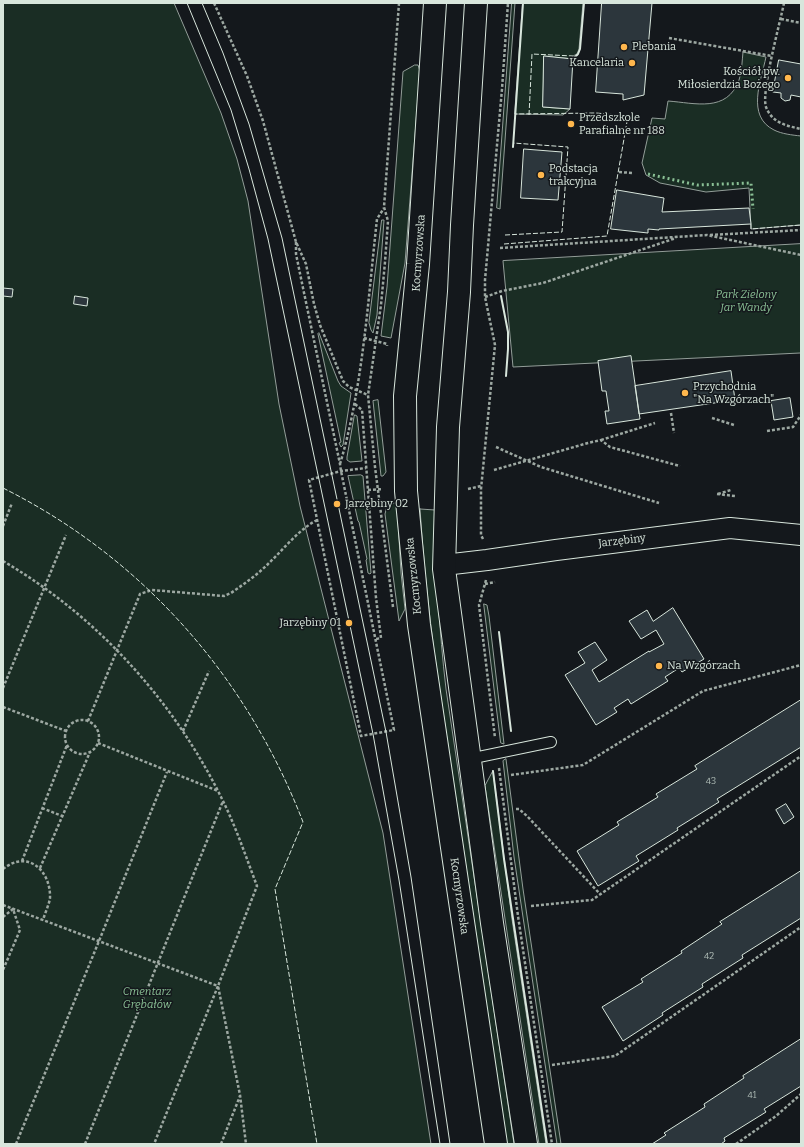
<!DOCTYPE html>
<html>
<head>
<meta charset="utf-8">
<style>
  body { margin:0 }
  #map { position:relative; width:804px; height:1147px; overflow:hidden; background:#14181c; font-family:Bitter,serif }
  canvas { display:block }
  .frame { position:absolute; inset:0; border:4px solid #d8e6dc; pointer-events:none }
</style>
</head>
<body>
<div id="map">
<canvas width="804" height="1147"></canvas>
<div class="frame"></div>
</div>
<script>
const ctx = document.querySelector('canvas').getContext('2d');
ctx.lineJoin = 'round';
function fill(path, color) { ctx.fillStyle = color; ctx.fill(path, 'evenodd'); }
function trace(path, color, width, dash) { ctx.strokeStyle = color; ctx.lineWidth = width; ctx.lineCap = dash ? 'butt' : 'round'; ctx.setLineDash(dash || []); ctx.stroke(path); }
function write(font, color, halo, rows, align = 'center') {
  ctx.font = font + ' Bitter,serif'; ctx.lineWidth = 3; ctx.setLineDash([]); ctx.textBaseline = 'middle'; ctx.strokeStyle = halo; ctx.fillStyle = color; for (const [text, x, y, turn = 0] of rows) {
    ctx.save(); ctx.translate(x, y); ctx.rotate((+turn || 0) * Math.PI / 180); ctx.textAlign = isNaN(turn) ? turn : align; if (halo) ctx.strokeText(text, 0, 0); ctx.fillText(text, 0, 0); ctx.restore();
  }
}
const green = new Path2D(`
  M3,3h171l47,110 16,46 11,42 31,203 21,102 83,327 48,311h-428z
  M512,3h3l-15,206 -3,-1z
  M523,3h60l-4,46 -2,5 -4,2v3l-29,-3 -1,51 27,2 -7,6 -48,-1z
  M743,52l23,5c-5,24 -20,59 8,73 8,4 18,5 27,6v89l-50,4 -2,-41 -43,4 -46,-9 -14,-8 -4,-12 10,-45 13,1 3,-18c27,2 59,12 71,-21 3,-8 3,-19 4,-28z
  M415,65h3l2,6 -15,192 -14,75 -10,-2 6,-49 16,-215z
  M382,220h2l-7,95 -4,18 -2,-3 -2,-7z
  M801,244v108l-1,1 -287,14 -10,-106z
  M319,333l19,48 3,5 10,7 -8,52 -2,2 -2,-4 2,-1 -23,-108z
  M378,400l8,72 -3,4h-2l-8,-75z
  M355,415l2,1 5,45 -12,1 -3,-2v-3l7,-40z
  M361,475l2,1 8,97 -1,1 -2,-1 -2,-13 1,-1 -8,-37 -1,-1 -10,-45z
  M392,503h5l4,70 4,36 -6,12 -14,-107 2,-8z
  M420,509l15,1c1,60 4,120 11,179l68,455h-7l-73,-493c-6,-47 -11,-94 -14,-142z
  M484,604l3,1 2,11 15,128 -3,-1z
  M506,759l17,130 38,255h-4l-43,-287 -11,-96z
  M493,771l19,148 34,225h-7l-54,-358z`);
const building = new Path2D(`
  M602,3h50l-8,92 -21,5v-6l-27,-2z
  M544,56l29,3 -3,50 -27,-2z
  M779,60l22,4v33l-10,-2 -1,5 -5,1 -4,-3v-5l-8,-1z
  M524,149l38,3 -4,48 -37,-2z
  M617,190l47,8 -2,14 87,-4 2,16 -92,5v1l-11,-1v4l-37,-4z
  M3,288l10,1 -1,8 -9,-1z
  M75,296l13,2 -1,8 -13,-2z
  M631,356l9,63 -33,5 -2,-13h4l-3,-20h-4l-4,-30z
  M731,371l4,29 -96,14 -4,-28z
  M790,398l3,19 -19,3 -3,-19z
  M673,608l31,51 -22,13 -3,-4 -14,9 3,4 -37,23 -3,-5 -14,9 3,4 -21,13 -31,-50 20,-12 -7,-11 17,-10 12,18 -15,10 7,12 50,-31v1l15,-8 -8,-14 -15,9 -12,-18 18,-11 6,11z
  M801,700v47l-84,52 2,3 -42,26 1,2 -42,26 3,5 -41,25 -21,-35 42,-26 -2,-3 41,-25 -2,-3 41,-25 -2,-3z
  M786,804l8,13 -10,7 -8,-14z
  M801,871v47l-59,37 1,3 -41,26 1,3 -41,26 1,2 -40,26 -21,-34 41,-25 -2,-3 41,-26 -1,-2 41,-27 -2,-2z
  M801,1039v47l-37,23 2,3 -42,26 1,3 -4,3h-69l14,-9 -2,-2 41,-26 -1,-3 40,-26 -1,-2z`);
const path = new Path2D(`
  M214,3l33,73 16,45 33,121 10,22 8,40 6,21 23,56 6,6 19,8
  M784,3c-4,20 -23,89 -18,104 6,16 21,19 35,22
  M781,19l20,4
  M669,38l103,18
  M619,172l13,1
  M710,235l91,-5
  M296,242v12l7,34 37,176 1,7 53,259 -33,6 -52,-256 32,-9 25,-3
  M500,248l207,-13 94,20
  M485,297l17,-6 41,-8 133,-45
  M364,338l23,6v2
  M355,404l7,6 14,188 5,40 -5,1
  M671,413l3,20
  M712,418l22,7
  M767,431l26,-4 8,-12
  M601,440l54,-17
  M496,447l45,20 118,36
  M340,464c23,-77 28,-165 37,-245l7,-11
  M494,470l94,-27 13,-3 9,7 70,19
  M468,489l13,-3
  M368,490l15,-1
  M717,494l18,2
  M718,494l13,-4
  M3,526l9,-23
  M483,539l-2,-4v-46l14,-144 -10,-48v-17l17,-191 6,-86
  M3,561c94,55 171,140 219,238 14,28 24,58 35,87l-39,100 22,109 6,49
  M486,580l-7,25 16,133
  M485,584l10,-2
  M393,607l-18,-140 -7,-72 13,-90 4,-43 3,-41 -4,-14 15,-204
  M3,688l63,-153
  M3,707l63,24
  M65 737a17 17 0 1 1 34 0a17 17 0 1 1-34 0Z
  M88,721l52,-127 12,-4 72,6 7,-3c13,-9 26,-18 37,-29 16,-15 30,-34 49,-44
  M183,731l26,-60
  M98,743l120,48
  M499,768l19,148 34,228
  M511,775l72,-10 120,-74 98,-26
  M42,808l20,8
  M516,809h3l8,7 73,78
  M22,861l45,-116
  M40,868l50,-116
  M3,869c25,-20 48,2 47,29 -1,7 -5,15 -7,22
  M3,905l215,81 -64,158
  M531,906l61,-6 209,-144
  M3,917l10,-8 7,21 -17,40
  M552,1065l63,-9 186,-129
  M16,1144l83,-203 68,-169
  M85,1144l138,-343
  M221,1144l19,-48
  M736,1144l40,-28 25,-22`);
const lane = new Path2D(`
  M469,759l82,-17`);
const street = new Path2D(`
  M444,565l43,-5 69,-10 174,-22 71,7`);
const secondary = new Path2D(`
  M435,3l-17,261 -13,132 1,95 13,134 77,519
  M476,3l-14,222 -3,67 -11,135 -4,142 48,354 34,221`);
const tram = new Path2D(`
  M187,3l44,107 18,59 19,70 105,495 26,146 41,264
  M202,3l21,50 26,71 33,114 104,494 25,145 39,267`);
const hedge = new Path2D(`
  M648,174l49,11 54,-2 2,26`);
const fence = new Path2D(`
  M582,61l11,1
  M529,115l3,-61 41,2
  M751,224v5l50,-4
  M505,235l57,-3 6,-85 -55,-4
  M504,244l103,-8 21,-120 -32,-3 -81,1
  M3,488c140,70 244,189 300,334l-28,67 42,255`);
const wall = new Path2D(`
  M573,59l5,-5 2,-5 4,-46
  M513,147l10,-144
  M501,296l7,36v17l-2,27
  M499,632l12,99
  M493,771l11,88 43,285`);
const markers = [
  [624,47,4,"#ffb74d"],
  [632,63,4,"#ffb74d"],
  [788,78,4,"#ffb74d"],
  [571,124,4,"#ffb74d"],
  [541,175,4,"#ffb74d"],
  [685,393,4,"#ffb74d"],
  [337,504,4,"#ffb74d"],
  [349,623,4,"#ffb74d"],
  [659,666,4,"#ffb74d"]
];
const numberNames = [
  ["43",711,781],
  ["42",709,956],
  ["41",752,1095]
];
const poiNames = [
  ["Plebania",632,47],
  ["Kancelaria",624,63,"right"],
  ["Kościół pw.",780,72,"right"],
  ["Miłosierdzia Bożego",780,85,"right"],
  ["Przedszkole",579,118],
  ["Parafialne nr 188",579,131],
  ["Podstacja",549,169],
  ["trakcyjna",549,182],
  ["Przychodnia",693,387],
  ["\"Na Wzgórzach\"",693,400],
  ["Jarzębiny 02",345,504],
  ["Jarzębiny 01",341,623,"right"],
  ["Na Wzgórzach",667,666]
];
const streetNames = [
  ["Kocmyrzowska",419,253,-86],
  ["Jarzębiny",622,541,-7],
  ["Kocmyrzowska",414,576,-96],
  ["Kocmyrzowska",459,896,82]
];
const parkNames = [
  ["Park Zielony",746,295],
  ["Jar Wandy",746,308],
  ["Cmentarz",147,992],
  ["Grębałów",147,1005]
];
fill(green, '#1a2d24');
trace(green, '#939e99', 1);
fill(building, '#2c363c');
trace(building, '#d8e6dc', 1);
trace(lane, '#d8e6dc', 12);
trace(street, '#d8e6dc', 22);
trace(secondary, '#d8e6dc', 24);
trace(path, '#9da8a2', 2.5, [3, 2]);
trace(lane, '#14181c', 10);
trace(street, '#14181c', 20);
trace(secondary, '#14181c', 22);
trace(tram, '#d8e6dc', 1);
trace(hedge, '#8ac095', 3, [2, 3]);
trace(fence, '#d8e6dc', 1, [5, 2]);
trace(wall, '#d8e6dc', 2);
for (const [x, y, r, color] of markers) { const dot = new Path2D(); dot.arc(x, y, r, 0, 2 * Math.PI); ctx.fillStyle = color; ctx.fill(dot); trace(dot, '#14181c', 1.5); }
write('9px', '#adbab4', null, numberNames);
write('11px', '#d8e6dc', '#14181c', poiNames, 'left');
write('11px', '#d8e6dc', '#14181c', streetNames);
write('italic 11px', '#8ac095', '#14181c', parkNames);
</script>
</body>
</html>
